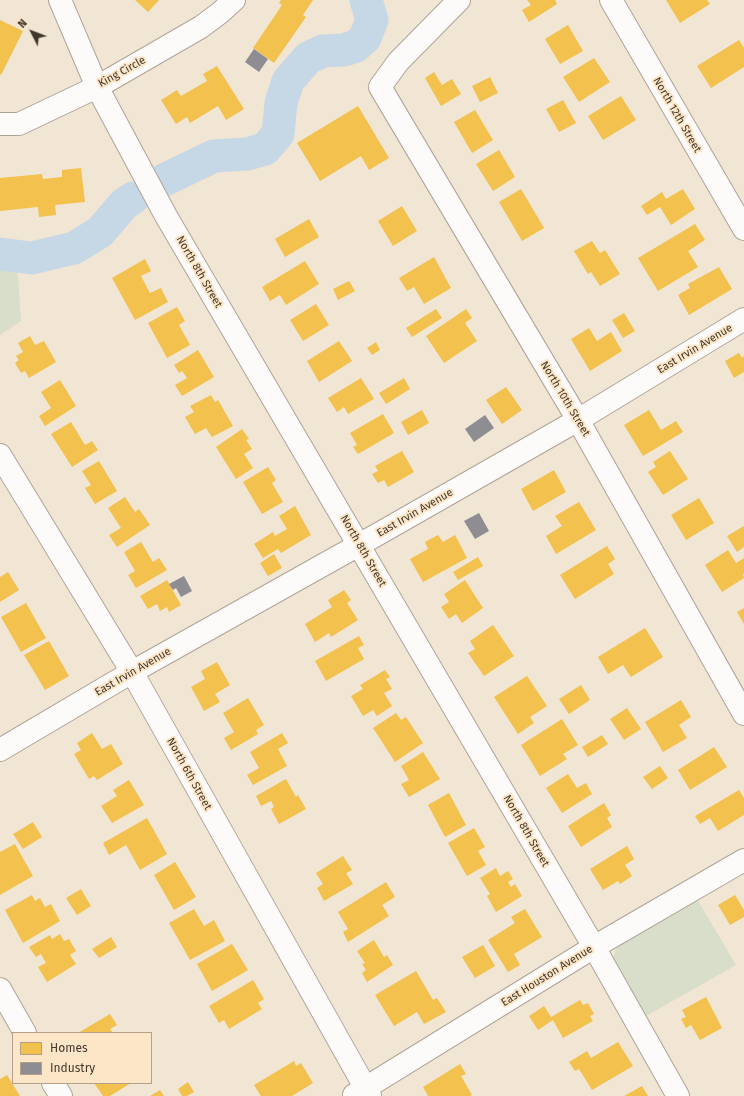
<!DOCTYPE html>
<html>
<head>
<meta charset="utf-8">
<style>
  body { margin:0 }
  #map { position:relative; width:744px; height:1096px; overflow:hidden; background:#f1e5d4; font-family:"Fira Sans",sans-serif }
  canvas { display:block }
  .legend { position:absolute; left:12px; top:1032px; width:140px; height:52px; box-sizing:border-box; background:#fde6c8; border:1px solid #b2a08a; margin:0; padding:5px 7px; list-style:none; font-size:12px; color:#41382c }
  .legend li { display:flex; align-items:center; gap:8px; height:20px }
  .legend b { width:20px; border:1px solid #b2a08a }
  .north { position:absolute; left:12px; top:12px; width:40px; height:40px; -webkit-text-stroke:3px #fde6c8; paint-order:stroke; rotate:312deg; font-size:11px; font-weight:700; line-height:16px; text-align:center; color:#41382c }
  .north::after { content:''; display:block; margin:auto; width:14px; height:18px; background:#41382c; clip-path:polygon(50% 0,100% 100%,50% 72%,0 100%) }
</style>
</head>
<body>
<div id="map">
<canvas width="744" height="1096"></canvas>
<ul class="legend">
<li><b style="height:11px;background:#f2c14e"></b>Homes</li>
<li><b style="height:11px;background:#8d8d92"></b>Industry</li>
</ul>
<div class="north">N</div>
</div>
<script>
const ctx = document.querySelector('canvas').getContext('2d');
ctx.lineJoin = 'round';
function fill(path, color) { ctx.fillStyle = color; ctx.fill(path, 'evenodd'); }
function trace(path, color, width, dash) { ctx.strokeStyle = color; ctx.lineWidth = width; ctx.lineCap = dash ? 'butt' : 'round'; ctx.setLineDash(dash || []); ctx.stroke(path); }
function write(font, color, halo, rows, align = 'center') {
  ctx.font = font + ' "Fira Sans",sans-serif'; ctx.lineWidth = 4; ctx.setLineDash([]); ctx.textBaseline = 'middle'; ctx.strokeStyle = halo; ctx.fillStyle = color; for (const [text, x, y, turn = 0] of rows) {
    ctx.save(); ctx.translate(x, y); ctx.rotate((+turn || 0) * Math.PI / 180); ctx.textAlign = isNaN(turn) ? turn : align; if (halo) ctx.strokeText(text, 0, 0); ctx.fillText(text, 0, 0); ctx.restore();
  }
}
const green = new Path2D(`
  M0,248l16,1 5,72 -21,14z
  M697,899l39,66 -90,51 -33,-58 4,-12z`);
const homes = new Path2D(`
  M135,0h24l-11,12z
  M281,0h32l-10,15 3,2 -32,46 -21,-15 29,-43 -3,-2z
  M527,0h28l2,4 -28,18 -7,-12 9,-5z
  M666,0h41l3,4 -30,19z
  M0,20l23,11 -22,44 -1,-1z
  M568,25l15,26 -23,13 -15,-25z
  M739,40l5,8v19l-33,21 -14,-22z
  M594,58l16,24 -31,20 -16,-25z
  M217,66l27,43 -18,11 -8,-14 -28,17 -3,-6 -11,7 -15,-24 16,-10 4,6 26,-15 -4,-7z
  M434,72l8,13 10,-6 9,15 -20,12 -16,-28z
  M490,77l8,16 -18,9 -8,-16z
  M621,96l15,24 -33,20 -15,-24z
  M563,100l13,23 -17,9 -13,-23z
  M358,106l31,52 -20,12 -8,-14 -41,25 -23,-38z
  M475,110l18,30 -21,13 -18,-31z
  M499,150l16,27 -22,14 -17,-27z
  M81,168l4,34 -30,3 1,10 -17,2 -1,-10 -38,4v-33l42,-4 1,5 19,-2v-7z
  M521,189l23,39 -22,13 -23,-39z
  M683,189l12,20 -24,16 -11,-18 -13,8 -6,-9 21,-14 4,7z
  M402,206l15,25 -24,15 -15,-25z
  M309,219l10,18 -34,20 -10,-18z
  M695,224l10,16 -17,11 10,16 -40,24 -20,-33z
  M592,241l8,12 5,-3 15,24 -20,12 -9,-14 -3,2 -14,-23z
  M434,257l17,31 -27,16 -10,-17 -7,4 -8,-13z
  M145,259l6,12 -10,5 9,17 11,-5 7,14 -33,18 -23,-42z
  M305,261l14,23 -33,21 -6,-10 -10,6 -8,-14z
  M719,267l13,22 -43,26 -11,-20 12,-7 -2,-4z
  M349,281l6,10 -17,9 -5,-11z
  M316,304l13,21 -26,16 -13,-21z
  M177,307l8,14 -6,4 11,20 -23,13 -19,-35z
  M436,309l6,9 -30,19 -6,-9z
  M466,309l6,9 -7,5 12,18 -33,22 -18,-27z
  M624,313l11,18 -12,7 -11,-18z
  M589,328l8,13 14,-9 11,19 -32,20 -19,-32z
  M30,336l5,9 9,-4 12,21 -27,16 -4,-7 -4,2 -6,-10 4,-3 -3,-4 7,-4 -5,-9z
  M339,341l13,20 -33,21 -12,-21z
  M376,342l4,8 -8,5 -5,-7z
  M198,350l16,27 -32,19 -7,-11 12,-7 -5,-7 -3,2 -5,-8z
  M739,353l3,5 2,-2v16l-10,6 -9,-17z
  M361,378l13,21 -26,15 -4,-7 -7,5 -9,-14z
  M404,378l6,11 -24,15 -7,-11z
  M60,380l16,26 -31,20 -6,-10 12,-8 -10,-16z
  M506,387l16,23 -20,14 -16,-24z
  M211,395l4,7 3,-2 15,26 -21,11 -6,-9 -11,6 -10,-17 9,-5 -4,-6z
  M422,410l7,13 -21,12 -7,-13z
  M649,410l12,20 15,-9 7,11 -40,24 -19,-31z
  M383,414l11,19 -36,21 -5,-7 4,-2 -7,-12z
  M71,422l14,23 7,-4 6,9 -26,17 -21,-33z
  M242,429l7,10 -3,1 6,9 -8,5 9,14 -17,11 -20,-32z
  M402,451l12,21 -26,15 -4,-7 -6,3 -6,-9 6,-3 -3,-5z
  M670,451l18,28 -25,16 -15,-23 8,-5 -3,-5z
  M99,461l18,30 -22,13 -10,-16 6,-3 -9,-14z
  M268,467l8,13 -4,3 11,19 -21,12 -19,-32z
  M554,470l12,22 -33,19 -12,-22z
  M125,497l10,15 4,-3 11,16 -33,22 -8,-12 12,-7 -13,-20z
  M699,498l15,25 -28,17 -15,-25z
  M579,502l17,28 -40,24 -10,-18 16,-10 -7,-10z
  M295,506l16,29 -30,18 -3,-4 -15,9 -9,-14 19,-12 2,4 12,-7 -8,-13z
  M744,526v21l-7,5 -10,-16z
  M438,535l5,7 12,-7 12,23 -44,24 -13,-23 18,-10 -3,-7z
  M141,542l12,20 6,-4 8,12 -31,18 -8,-13 7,-4 -11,-19z
  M607,546l8,13 -7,5 6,10 -39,25 -15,-24z
  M728,550l8,13 8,-5v16h-1l1,4 -22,14 -17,-27z
  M274,554l8,14 -14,8 -8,-13z
  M478,557l5,9 -25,14 -5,-8z
  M8,572l11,18 -19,12v-25z
  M167,580l14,25 -12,7 -2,-5 -7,4 -3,-7 -9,5 -8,-13z
  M465,580l18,28 -21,15 -6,-9 -7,5 -8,-12 8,-5 -5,-8z
  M344,590l7,10 -4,3 11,17 -27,17 -2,-4 -14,9 -10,-18 27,-17 -4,-7z
  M26,603l20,35 -25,14 -20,-35z
  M744,608v16l-7,-12z
  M493,625l21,31 -30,20 -16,-23 7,-4 -5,-8z
  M645,628l18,29 -32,20 -8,-12 -15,9 -10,-17z
  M359,636l5,9 -6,3 6,11 -38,22 -11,-20z
  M49,641l20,35 -24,14 -21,-35z
  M217,662l13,23 -15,9 5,8 -16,9 -13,-24 14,-8 -4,-8z
  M385,670l5,7 -4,2 6,10 -8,4 8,13 -15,10 -4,-6 -10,6 -12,-20 12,-7 -3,-4z
  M527,676l20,30 -17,11 4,6 -16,11 -24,-37z
  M581,685l9,15 -21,14 -10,-15z
  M248,698l16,27 -8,5 2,4 -27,16 -7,-12 10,-6 -11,-19z
  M681,700l10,17 -12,8 8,13 -24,14 -18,-30z
  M627,708l14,21 -17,11 -14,-21z
  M396,713l5,7 5,-3 17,26 -28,19 -22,-34z
  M562,719l16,26 -15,9 4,5 -27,17 -19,-31z
  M92,733l10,16 9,-5 12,20 -26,16 -3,-4 -5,3 -15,-25 7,-4 -4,-7z
  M282,733l6,10 -10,6 9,17 -34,19 -6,-10 12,-7 -9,-16z
  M602,735l6,9 -20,13 -6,-10z
  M714,747l13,20 -37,23 -12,-20z
  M423,752l17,27 -31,18 -8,-13 8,-4 -8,-14z
  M660,766l8,12 -16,11 -9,-12z
  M568,774l9,14 9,-5 6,11 -30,19 -16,-25z
  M286,779l10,18 2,-2 8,14 -27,15 -8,-15 3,-2 -3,-6 -10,5 -5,-10z
  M129,780l15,25 -32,18 -11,-17 16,-10 -4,-6z
  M739,790l5,8v17l-26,16 -8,-13 -10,6 -5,-8z
  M449,793l17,32 -21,12 -17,-32z
  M604,803l7,12 -4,3 5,9 -31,20 -13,-21z
  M147,818l20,36 -27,16 -14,-25 -17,10 -6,-12z
  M33,822l9,15 -19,12 -10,-15z
  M474,828l11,19 -7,4 8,14 -19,11 -19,-33z
  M15,844l18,32 -33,19v-43z
  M627,846l7,13 -9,6 7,11 -12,8 -2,-3 -15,9 -13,-21z
  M343,856l9,14 -6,3 7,11 -29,17 -7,-13 6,-4 -7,-11z
  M175,862l21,35 -22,13 -20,-35z
  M496,868l4,8 8,-5 5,8 -5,3 3,5 4,-3 7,12 -26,16 -9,-16 3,-2 -10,-16z
  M386,882l9,15 -13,8 7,11 -41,26 -5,-10 5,-3 -10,-17z
  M81,889l10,17 -14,9 -11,-17z
  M32,895l3,6 5,-3 5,9 6,-3 9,17 -37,22 -18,-33z
  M735,895l9,15v7l-14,8 -12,-20z
  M194,909l10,17 10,-6 11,21 -35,19 -21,-37z
  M525,909l17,28 -28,17 6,11 -12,7 -20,-32 27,-17 -4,-6z
  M60,934l4,7 5,-2 7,12 -6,4 6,9 -29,18 -9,-15 8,-4 -5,-9 -5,3 -7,-10 21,-12 2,4z
  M111,937l6,10 -18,11 -7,-9z
  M374,940l10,17 3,-2 6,10 -26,17 -5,-9 4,-3 -4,-6 3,-1 -8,-12z
  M232,944l16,26 -36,21 -15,-27z
  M483,945l12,21 -20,12 -13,-21z
  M416,971l17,29 4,-2 9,14 -22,12 -7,-12 -23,14 -19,-31z
  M253,980l11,19 -6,4 4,6 -33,20 -5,-9 -5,3 -10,-17z
  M706,997l16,31 -22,12 -9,-15 -5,3 -5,-9 5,-2 -4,-7z
  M580,1000l3,5 5,-2 6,11 -4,2 3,5 -30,17 -10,-18 -15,10 -9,-14 15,-10 7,11z
  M110,1014l7,11 -7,4 3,4h-35z
  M618,1042l15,24 -41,24 -13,-21 -4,2 -6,-9 18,-11 4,7z
  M294,1061l2,5 5,-3 12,20 -21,13h-31l-7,-11z
  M460,1064l6,10 -5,2 11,19 -2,1h-42l-5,-9z
  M7,1075l13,21h-20v-17z
  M188,1082l6,10 -7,4h-5l-4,-7z
  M94,1083h37l-21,13h-7z
  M642,1086l6,10h-24z
  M160,1090l4,6h-14z`);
const industry = new Path2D(`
  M254,49l14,10 -9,13 -14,-10z
  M485,415l9,13 -20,14 -9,-13z
  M479,513l10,18 -14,8 -11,-18z
  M184,576l8,15 -11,6 -5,-9 -3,2 -4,-6z`);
const river = new Path2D(`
  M164,180l50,-24 33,-2 18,-5 13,-15 3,-31 7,-22 20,-23 15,-7 21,-1 12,-4 9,-8 7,-18 -6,-20
  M0,254l32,4 42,-10 26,-16 24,-28 9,-6`);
const minor = new Path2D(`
  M60,0l37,87 69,129 428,731 84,149
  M459,0l-61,62 -18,25 198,333 166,294
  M611,0l133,229
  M0,124h19l78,-37 104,-60 20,-15 13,-12
  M0,455l132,217 238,424
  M0,750l132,-78 241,-135 205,-117 166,-101
  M0,989l25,44
  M53,1083l8,13
  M354,1095l240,-148 150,-87`);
const streetNames = [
  ["King Circle",122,72,-29],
  ["North 12th Street",677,115,60],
  ["North 8th Street",199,272,60],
  ["East Irvin Avenue",695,349,-31],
  ["North 10th Street",565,399,59],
  ["East Irvin Avenue",415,513,-30],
  ["North 8th Street",363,551,60],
  ["East Irvin Avenue",133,672,-30],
  ["North 6th Street",189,774,61],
  ["North 8th Street",526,831,60],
  ["East Houston Avenue",547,976,-32]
];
fill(green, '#d8deca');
fill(homes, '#f2c14e');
fill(industry, '#8d8d92');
trace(river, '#c6d8e6', 33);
trace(minor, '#aea498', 24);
trace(minor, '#fdfbf9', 22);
write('11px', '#41382c', '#fde6c8', streetNames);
</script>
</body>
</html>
